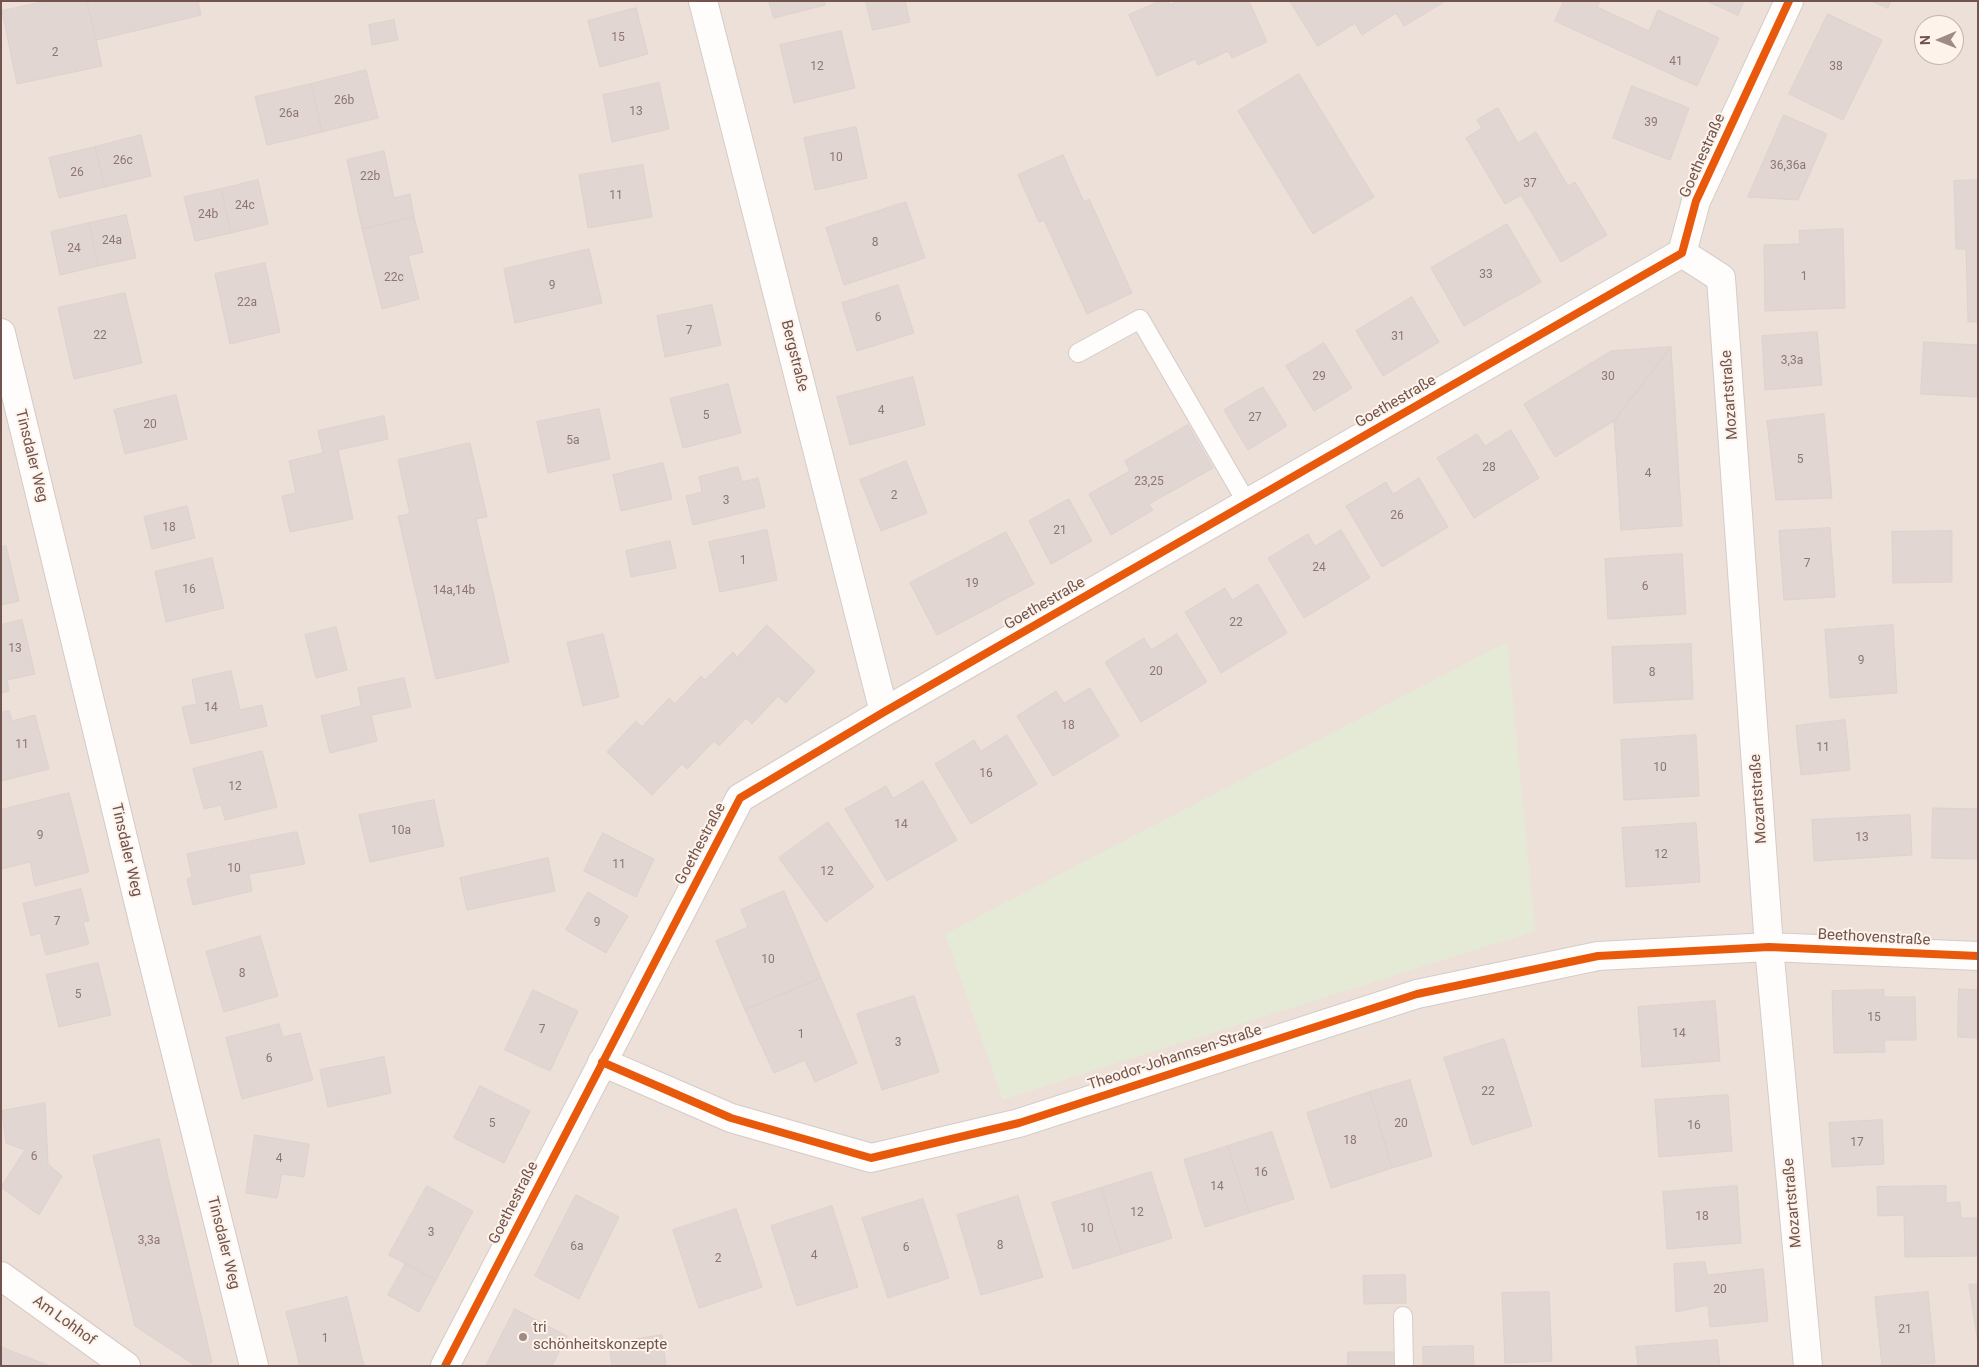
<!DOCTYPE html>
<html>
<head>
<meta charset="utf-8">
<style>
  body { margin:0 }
  #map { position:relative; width:1979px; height:1367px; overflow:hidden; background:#f5efea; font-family:Roboto,sans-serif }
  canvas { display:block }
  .frame { position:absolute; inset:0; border:2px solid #70544d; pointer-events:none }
  .north { position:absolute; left:1914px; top:15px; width:50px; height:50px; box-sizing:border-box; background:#fdf3eb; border:1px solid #c5b3ac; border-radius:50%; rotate:269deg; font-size:14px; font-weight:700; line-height:20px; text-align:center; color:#70544d }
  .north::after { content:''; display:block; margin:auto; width:18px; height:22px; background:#9f8a84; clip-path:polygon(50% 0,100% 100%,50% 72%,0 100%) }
</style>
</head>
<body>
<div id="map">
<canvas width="1979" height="1367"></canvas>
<div class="frame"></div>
<div class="north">N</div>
</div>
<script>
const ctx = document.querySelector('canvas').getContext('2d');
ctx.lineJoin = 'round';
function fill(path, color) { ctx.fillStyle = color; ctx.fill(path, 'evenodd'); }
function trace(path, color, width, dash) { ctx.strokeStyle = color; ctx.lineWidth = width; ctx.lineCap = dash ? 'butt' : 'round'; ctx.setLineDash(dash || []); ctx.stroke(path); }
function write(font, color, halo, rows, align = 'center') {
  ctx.font = font + ' Roboto,sans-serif'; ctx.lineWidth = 4; ctx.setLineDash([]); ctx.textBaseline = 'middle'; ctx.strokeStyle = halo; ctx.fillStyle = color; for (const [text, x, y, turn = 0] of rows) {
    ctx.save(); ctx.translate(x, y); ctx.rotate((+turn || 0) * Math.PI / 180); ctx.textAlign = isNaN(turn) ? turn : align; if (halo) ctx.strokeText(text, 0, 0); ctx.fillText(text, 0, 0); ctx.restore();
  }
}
const residential = new Path2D(`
  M1,1h1977v1365h-1977zM1924,25h30v30h-30zM946,934l154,133 -97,32z`);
const green = new Path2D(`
  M1507,642l28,289 -532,168 -58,-165z`);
const building = new Path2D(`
  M47,1h40l15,65 -85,18 -15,-73z
  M87,1h111l3,14 -104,25z
  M769,1h55l1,4 -51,13z
  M866,1h39l5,21 -37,8z
  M1160,1h8l2,4 7,-4h72l18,41 -35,16 -4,-7 -30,14 -3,-6 -38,17 -28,-61z
  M1290,1h154v1l-40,24 -8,-13 -34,22 -7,-12 -37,23z
  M1564,1h36l-3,6 52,24 9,-21 61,28 -22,48 -142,-65z
  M1707,1h37l-6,14z
  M1872,1h19l-3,7z
  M636,8l12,46 -48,13 -12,-46z
  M1828,14l54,26 -39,80 -54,-26z
  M394,20l4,20 -26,5 -3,-20z
  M841,31l14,57 -61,15 -14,-58z
  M366,70l12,48 -56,14 -11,-48z
  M1299,74l75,123 -61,37 -75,-123z
  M659,83l10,46 -57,13 -9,-47z
  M311,84l11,48 -55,13 -12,-48z
  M1632,86l57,22 -19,52 -57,-22z
  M1498,108l20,35 18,-11 32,54 7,-4 32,53 -46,27 -40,-67 -16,9 -39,-66 16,-10 -5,-8z
  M1784,115l43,19 -29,66 -50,-3z
  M856,127l11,51 -52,12 -11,-52z
  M141,135l10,41 -46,11 -10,-40z
  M95,147l10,40 -46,11 -10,-40z
  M384,151l10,47 16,-4 4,23 -52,12 -15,-69z
  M1063,155l21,47 5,-3 43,94 -45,21 -43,-94 -5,2 -21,-47z
  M643,165l9,52 -64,11 -9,-53z
  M258,180l10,44 -37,9 -10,-44z
  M1978,180v142h-10l-2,-73h-10l-2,-68z
  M221,189l10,44 -36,8 -11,-44z
  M906,202l19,56 -81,27 -18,-57z
  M126,215l10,43 -38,8 -9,-43z
  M414,217l9,35 -15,4 11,43 -37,10 -20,-80z
  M89,223l9,43 -38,9 -9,-43z
  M1507,224l34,58 -77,44 -33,-58z
  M1843,229l2,79 -80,3 -1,-66 36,-1 -1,-13z
  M589,249l13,54 -87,20 -11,-54z
  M265,263l15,69 -50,12 -15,-70z
  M898,285l16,48 -57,18 -15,-48z
  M125,293l17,70 -68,16 -16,-71z
  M1412,297l27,45 -56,34 -27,-45z
  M712,305l9,40 -56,12 -8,-41z
  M1817,332l5,53 -57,5 -3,-54z
  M1924,342l54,3v52l-57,-3z
  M1324,343l28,45 -38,23 -28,-45z
  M1671,347l-57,74 -59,36 -31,-53 87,-53z
  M1671,347l11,179 -61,4 -7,-109z
  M913,377l12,48 -75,20 -13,-48z
  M728,384l13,49 -58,15 -13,-49z
  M1263,387l24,39 -39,24 -24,-40z
  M176,395l11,44 -62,15 -11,-44z
  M599,409l11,50 -62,14 -11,-51z
  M1824,414l8,84 -56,2 -9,-79z
  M384,416l4,23 -50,11 15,69 -63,13 -8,-36 14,-3 -7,-32 34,-8 -5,-22z
  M1188,425l25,43 -64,36 4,6 -42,25 -22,-41 41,-23 -5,-10z
  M1511,430l28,48 -65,40 -37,-60 40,-24 8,12z
  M470,443l17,74 -11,2 33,143 -73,17 -38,-163 12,-2 -12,-54z
  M906,461l21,52 -46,18 -21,-51z
  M663,463l9,36 -51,12 -8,-36z
  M738,467l4,15 16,-4 7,29 -72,18 -7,-29 16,-4 -3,-15z
  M1419,478l29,49 -66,40 -36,-61 40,-24 7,12z
  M1069,499l23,42 -41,23 -22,-43z
  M187,506l8,32 -43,11 -8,-32z
  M1830,528l5,69 -51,3 -5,-69z
  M767,530l10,50 -57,12 -11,-50z
  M1341,530l29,48 -66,40 -36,-60 40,-24 7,12z
  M1952,531v51l-59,1 -1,-51z
  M1006,532l28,52 -97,51 -27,-52z
  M670,541l6,27 -45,9 -5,-26z
  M6,546l13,55 -18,4v-58z
  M1682,554l4,60 -78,5 -3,-60z
  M212,558l12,50 -58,14 -11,-50z
  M1258,584l29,49 -66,40 -36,-61 40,-24 7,12z
  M22,620l13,54 -28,6 2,11 -8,2v-68z
  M767,625l48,46 -29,32 -8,-7 -26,28 -6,-6 -27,28 -5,-5 -27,28 -5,-5 -30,31 -45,-43 29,-31 6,6 27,-29 6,6 26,-28 4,4 28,-28 4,5z
  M1893,625l4,68 -67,5 -5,-68z
  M336,627l11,43 -31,8 -11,-43z
  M603,634l16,63 -36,9 -16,-63z
  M1177,634l30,48 -66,40 -36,-60 39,-24 7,12z
  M1691,644l2,55 -79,4 -2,-56z
  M231,671l9,39 22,-5 5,21 -76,18 -9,-37 15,-3 -5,-24z
  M404,678l7,29 -40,8 6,26 -47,12 -9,-37 40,-10 -3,-18z
  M1090,688l29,48 -66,40 -36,-60 39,-25 8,12z
  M9,711l3,10 23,-6 14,54 -48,12v-68z
  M1845,720l5,50 -49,5 -5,-49z
  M1007,735l30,49 -66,40 -36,-60 39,-24 7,11z
  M1696,735l3,61 -75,4 -3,-60z
  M262,751l15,56 -52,13 -4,-15 -17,4 -11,-40z
  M923,781l34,59 -70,41 -42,-72 41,-23 7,12z
  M69,793l20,79 -54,14 -5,-24 -29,7v-59z
  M434,800l10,46 -74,16 -11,-47z
  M1933,808l45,1v50l-46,-1z
  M1910,815l2,40 -98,6 -2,-41z
  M828,822l46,65 -48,35 -47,-64z
  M1696,823l4,59 -74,5 -4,-59z
  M297,832l8,32 -56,10 3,17 -59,14 -6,-26 5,-2 -5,-23z
  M603,833l51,26 -18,38 -52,-26z
  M548,858l7,33 -88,19 -7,-32z
  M81,889l8,32 -6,1 6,22 -43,11 -6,-22 -9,3 -8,-32z
  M784,891l37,87 -76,32 -29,-69 32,-14 -7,-17z
  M588,892l40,24 -22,37 -40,-23z
  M260,936l18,60 -54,16 -18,-60z
  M98,963l13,52 -52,12 -13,-52z
  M821,978l36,85 -42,19 -10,-22 -31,13 -29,-63z
  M1959,989l19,1v48l-20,-1z
  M533,990l45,21 -28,60 -45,-21z
  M1884,990v7h31l1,43h-32l1,12 -51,1 -2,-62z
  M914,996l25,76 -57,18 -25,-76z
  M1715,1001l5,60 -78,6 -4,-60z
  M279,1024l4,13 17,-4 13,47 -71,19 -16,-61z
  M1504,1039l28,87 -60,19 -28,-87z
  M384,1057l7,36 -63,14 -8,-37z
  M1410,1080l22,76 -40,12 -22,-76z
  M480,1086l50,25 -26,52 -50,-25z
  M1370,1092l22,76 -61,20 -24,-75z
  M1728,1095l4,56 -73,6 -4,-57z
  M45,1103l3,61 14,12 -23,39 -38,-28 24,-37 -19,-7 -4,-32z
  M1882,1120l2,44 -52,3 -3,-44z
  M1272,1132l22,67 -45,14 -21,-67z
  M255,1135l54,9 -5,33 -22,-3 -5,24 -31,-5z
  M159,1139l53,223 -7,4h-9l-61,-40 -42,-170z
  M1228,1146l21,67 -44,14 -21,-67z
  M1151,1172l21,66 -50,16 -21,-66z
  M427,1186l46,25 -37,69 -47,-25z
  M1737,1186l4,57 -74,6 -4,-57z
  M1946,1186v17l14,-1 1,16h16v38l-72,1 -1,-42 -26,1 -1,-29z
  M1101,1188l21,66 -49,15 -21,-66z
  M576,1195l43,22 -40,82 -44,-23z
  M1018,1196l25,81 -62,18 -24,-80z
  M923,1199l26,79 -61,20 -26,-80z
  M832,1206l26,81 -61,19 -26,-80z
  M736,1209l26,78 -63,21 -26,-78z
  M1705,1262l2,13 56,-6 5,52 -58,6 -2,-22 -32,7 -2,-48z
  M406,1263l30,17 -17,32 -31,-17z
  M1405,1275l1,28 -42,1 -1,-28z
  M1978,1284v59l-9,-58z
  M1549,1292l3,69 -47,2 -3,-70z
  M1928,1292l7,71 -53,3 -7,-69z
  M347,1297l17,69h-64l-14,-54z
  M515,1309l52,27 -15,30h-66z
  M662,1335l4,31h-54l-3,-22z
  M1717,1340l3,26h-82l-2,-19z
  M1473,1346l1,20h-51v-19z
  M1,1347l49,19h-49z
  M1348,1352h47v14h-47z`);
const lane = new Path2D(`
  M1078,353l62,-34 107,184
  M1403,1316l1,50`);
const street = new Path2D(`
  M703,1l181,711
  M1682,253l39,25 48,669 39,419
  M602,1062l129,56 140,40 148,-35 398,-129 181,-38 171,-9 209,9
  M445,1366l295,-568 144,-86 798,-459 14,-52 93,-200`);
const secondary = new Path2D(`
  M1,333l145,600 108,433
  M1,1276l125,90`);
const cycleway = new Path2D(`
  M602,1062l129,56 140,40 148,-35 398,-129 181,-38 171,-9 209,9
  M445,1366l295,-568 144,-86 798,-459 14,-52 93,-200`);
const markers = [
  [523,1337,5,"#9f8a84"]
];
const numberNames = [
  ["15",618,38],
  ["2",55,53],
  ["41",1676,62],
  ["12",817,67],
  ["38",1836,67],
  ["26b",344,101],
  ["13",636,112],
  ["26a",289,114],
  ["39",1651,123],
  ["10",836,158],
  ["26c",123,161],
  ["36,36a",1788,166],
  ["26",77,173],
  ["22b",370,177],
  ["37",1530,184],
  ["11",616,196],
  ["24c",245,206],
  ["24b",208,215],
  ["24a",112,241],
  ["8",875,243],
  ["24",74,249],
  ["33",1486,275],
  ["1",1804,277],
  ["22c",394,278],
  ["9",552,286],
  ["22a",247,303],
  ["6",878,318],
  ["7",689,331],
  ["22",100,336],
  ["31",1398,337],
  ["3,3a",1792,361],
  ["29",1319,377],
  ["30",1608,377],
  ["4",881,411],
  ["5",706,416],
  ["27",1255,418],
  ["20",150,425],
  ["5a",573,441],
  ["5",1800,460],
  ["28",1489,468],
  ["4",1648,474],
  ["23,25",1149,482],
  ["2",894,496],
  ["3",726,501],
  ["26",1397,516],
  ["18",169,528],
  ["21",1060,531],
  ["1",743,561],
  ["7",1807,564],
  ["24",1319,568],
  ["19",972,584],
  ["6",1645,587],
  ["16",189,590],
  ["14a,14b",454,591],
  ["22",1236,623],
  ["13",15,649],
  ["9",1861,661],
  ["20",1156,672],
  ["8",1652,673],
  ["14",211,708],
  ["18",1068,726],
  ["11",22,745],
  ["11",1823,748],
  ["10",1660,768],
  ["16",986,774],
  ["12",235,787],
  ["14",901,825],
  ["10a",401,831],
  ["9",40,836],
  ["13",1862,838],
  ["12",1661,855],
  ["11",619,865],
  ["10",234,869],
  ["12",827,872],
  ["7",57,922],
  ["9",597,923],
  ["10",768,960],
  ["8",242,974],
  ["5",78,995],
  ["15",1874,1018],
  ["7",542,1030],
  ["14",1679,1034],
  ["1",801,1035],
  ["3",898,1043],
  ["6",269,1059],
  ["22",1488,1092],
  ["5",492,1124],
  ["20",1401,1124],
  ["16",1694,1126],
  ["18",1350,1141],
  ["17",1857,1143],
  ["6",34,1157],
  ["4",279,1159],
  ["16",1261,1173],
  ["14",1217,1187],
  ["12",1137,1213],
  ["18",1702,1217],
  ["10",1087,1229],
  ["3",431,1233],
  ["3,3a",149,1241],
  ["8",1000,1246],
  ["6a",577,1247],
  ["6",906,1248],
  ["4",814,1256],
  ["2",718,1259],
  ["20",1720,1290],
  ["21",1905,1330],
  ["1",325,1339]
];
const streetNames = [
  ["Goethestraße",1703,156,-66],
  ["Bergstraße",794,356,76],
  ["Mozartstraße",1730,395,-94],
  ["Goethestraße",1396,402,-30],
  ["Tinsdaler Weg",31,456,76],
  ["Goethestraße",1045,604,-30],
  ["Mozartstraße",1759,799,-94],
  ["Goethestraße",701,844,-62],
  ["Tinsdaler Weg",126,850,77],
  ["Beethovenstraße",1874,938,3],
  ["Theodor-Johannsen-Straße",1175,1058,-18],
  ["Goethestraße",514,1203,-63],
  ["Mozartstraße",1793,1203,-95],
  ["Tinsdaler Weg",223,1243,76],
  ["Am Lohhof",64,1321,36]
];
const poiNames = [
  ["tri",533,1328],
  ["schönheitskonzepte",533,1345]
];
fill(residential, '#ede0d8');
fill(green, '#e4ead6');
fill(building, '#e1d6d2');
trace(building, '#ddd2cd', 1);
trace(lane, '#d4ccc8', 20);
trace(street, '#d4ccc8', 30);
trace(secondary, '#d4cac6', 30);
trace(lane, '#fefdfc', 18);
trace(street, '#fefdfc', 28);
trace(secondary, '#fefdfc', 28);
trace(cycleway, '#e8590c', 8);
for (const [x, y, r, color] of markers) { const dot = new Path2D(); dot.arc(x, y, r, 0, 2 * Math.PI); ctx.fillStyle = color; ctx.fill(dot); trace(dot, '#fdf3eb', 2); }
write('12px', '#8e7670', null, numberNames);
write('15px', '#70544d', '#fdf3eb', streetNames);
write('15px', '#70544d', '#fdf3eb', poiNames, 'left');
</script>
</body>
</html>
